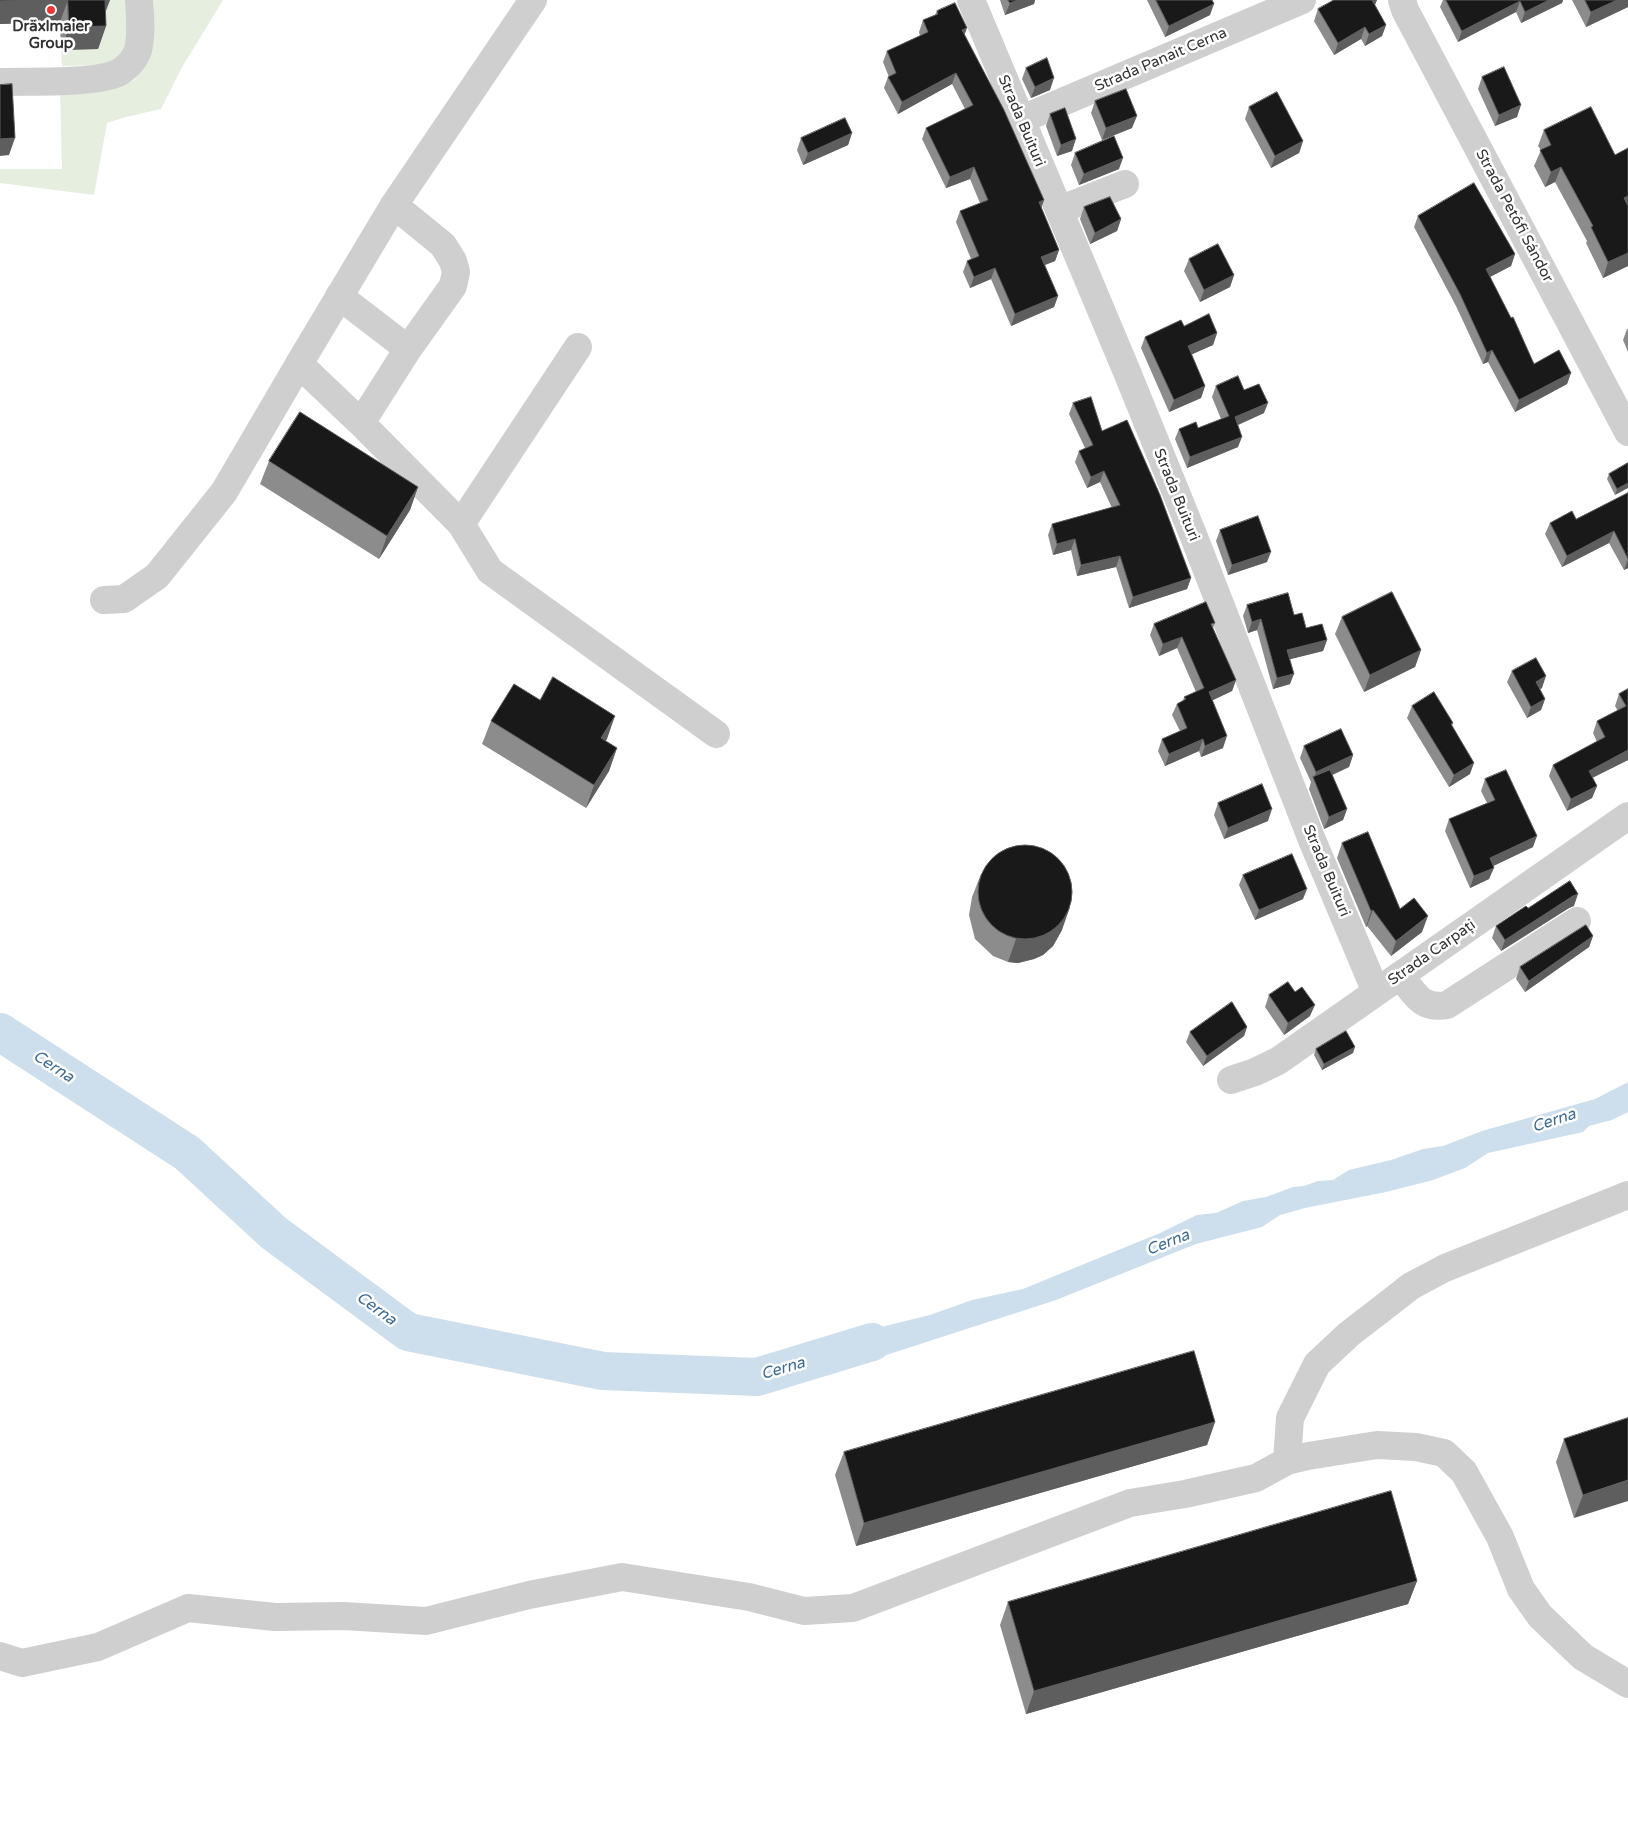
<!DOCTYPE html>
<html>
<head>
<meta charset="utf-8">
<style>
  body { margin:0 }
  canvas { display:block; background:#fff }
</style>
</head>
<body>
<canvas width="1628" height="1836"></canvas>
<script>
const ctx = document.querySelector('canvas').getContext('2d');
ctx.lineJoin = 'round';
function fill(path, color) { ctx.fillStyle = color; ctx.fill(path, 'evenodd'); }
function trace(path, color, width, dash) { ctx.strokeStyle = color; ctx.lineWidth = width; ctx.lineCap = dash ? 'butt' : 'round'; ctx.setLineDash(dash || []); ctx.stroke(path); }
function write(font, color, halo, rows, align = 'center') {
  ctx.font = font + ' "Varela Round",sans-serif'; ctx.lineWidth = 5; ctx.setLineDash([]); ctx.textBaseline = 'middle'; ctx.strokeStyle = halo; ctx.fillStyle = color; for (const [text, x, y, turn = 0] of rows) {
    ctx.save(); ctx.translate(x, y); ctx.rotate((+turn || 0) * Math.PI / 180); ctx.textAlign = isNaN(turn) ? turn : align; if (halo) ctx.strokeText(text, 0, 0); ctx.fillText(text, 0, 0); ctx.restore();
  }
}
const green = new Path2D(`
  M102,0h28l-5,54 -21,11 -42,1 -1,-16 37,-1z
  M146,0h77l-42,69 -20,40 -35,8 -19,6 -13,72 -94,-12v-14h62l-2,-82 66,-3 8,-4 6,-7z`);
const water = new Path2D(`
  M1628,1082v30l-16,8 -23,6 -6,6 -95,21 -23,15 -32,12 -47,12 -81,16 -25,7 -18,12 -66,17 -140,56 -182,59 -49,13 -4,-26 48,-16 61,-15 42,-15 51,-11 137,-56 37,-18 19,-2 27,-12 23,-4 27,-10 11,-1 14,-5 15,-1 16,-10 42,-10 32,-11 20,-3 39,-15 113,-32z`);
const river = new Path2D(`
  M0,1032l187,121 87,80 134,99 195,39 154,6 115,-35`);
const minor = new Path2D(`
  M533,0l-139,205 -95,159 62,59 100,101 29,47 226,163
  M971,0l156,372 65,160 120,308 64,152
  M1402,0l3,10 223,422
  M0,82c30,-1 93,2 118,-9 9,-5 17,-14 20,-23 4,-16 2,-34 1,-50
  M1020,120l282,-120
  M1059,210l66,-26
  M339,296l69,53
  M361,423l47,-74 45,-63 3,-14 -3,-11 -10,-16 -49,-40
  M461,524l117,-177
  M104,600l20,-1 33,-23 67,-84 75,-128
  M1400,975c14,18 21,35 47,30l130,-84
  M1231,1080l24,-8 23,-11 350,-245
  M1287,1461l3,-43 27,-54 32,-30 30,-23 32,-25 34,-18 183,-73
  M0,1656l22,7 76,-16 90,-39 87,9 68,-1 83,5 103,-26 93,-18 127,20 55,14 49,-3 277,-105 55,-9 71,-16 31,-17 21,-5 69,-11 39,2 28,6 20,19 36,65 21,52 19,27 43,41 45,27`);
const wall = new Path2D(`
  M0,0h110l-4,11v15l-8,23 -37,1 -1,-28 -60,2z
  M1000,0h35l-1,4 -29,11z
  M1147,0h65l-2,15 -45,22z
  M1377,0l-2,5 11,20 -4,11 -17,10 -4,-7 -27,16 -20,-34 4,-12z
  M1443,0h120l-1,3 -41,20 -5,-11 -58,30 -18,-35z
  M1572,0h56v7l-42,20z
  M937,11l27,24 80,165 -3,8 18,42 -4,11 -10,4 13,31 -4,11 -43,19 -20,-47 -21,9 -7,-16 4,-11 4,-2 -15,-37 4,-11 20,-8 -10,-24 -24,9 -24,-49 4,-11 39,-19 -13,-25 -54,30 -14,-26 4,-11h1l-6,-15 4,-11 33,-15 -1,-4 4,-12 12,-5z
  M1026,68l24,22 -19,8 -9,-19z
  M1482,77l35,40 -22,9 -17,-37z
  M1095,101l37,27 -30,12 -11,-27z
  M1249,107l54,34 -4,12 -28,15 -26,-49z
  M1050,114l22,37 -15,5 -11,-30z
  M1544,130l71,25 13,-6v117l-25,12 -17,-35 1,-2 -32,-59 -10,5 -11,-21 7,-16 -3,-4z
  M852,133l-4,12 -45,20 -6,-15 4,-12z
  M1075,153l44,16 -40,16 -8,-20z
  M1084,207l37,12 -4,12 -27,13 -10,-25z
  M1418,216l97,38 -4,12 -21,11 44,87 37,9 -4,11 -52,28 -27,-50 -5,2 -27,-58 -42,-79z
  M1189,259l45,16 -4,12 -30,15 -16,-31z
  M1184,326l33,7 -4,12 -22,9 14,32 -4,12 -32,14 -28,-64 4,-11z
  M1627,329h1v23l-5,-12z
  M1216,386l28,4 20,23 -26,12v22l-51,21 -12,-29 4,-10 19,-1 23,-9 -9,-22z
  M1073,403l29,28 89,147 -4,11 -58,19 -13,-41 -39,9 -6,-26 -18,5 -5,-20 4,-11 60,-16 -12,-26 -13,6 -12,-26 4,-11 6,-3 -16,-34z
  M269,461l149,26 -8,23 -31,49 -119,-75z
  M1628,463l-13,32 -8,-16 2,-5z
  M1628,493v75l-4,2 -15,-27 -47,24 -17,-33 5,-11 26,-4z
  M1220,530l47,32 -39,13 -12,-34z
  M1247,605l47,10 12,13 21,12 -4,11 -33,8v25l-17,5 -16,-59 -9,3 -5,-17z
  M1342,617l79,33 -6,17 -51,25 -29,-58z
  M1215,623l-2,5 23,52 -4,11 -20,9 11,48 -22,9 -2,-6 -34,15 -7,-15 4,-12 18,-8 -8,-16 5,-11 6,-3 1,-4 12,-5 -19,-44 -18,8 -9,-21 4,-11z
  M1512,671l30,17 -2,1 5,10 -4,11 -14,8 -20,-36z
  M1628,689v71l-36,18 5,8 -5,12 -25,13 -18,-35 4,-11 44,-23 -4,-9 4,-12 21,-10 -3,-5 4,-12z
  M540,700l67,39 -2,2 12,7 -8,23 -23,37 -104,-64 9,-23z
  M1412,706l41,17 -1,3 18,48 -21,13 -42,-69z
  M1304,746l49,9 -4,12 -17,8 15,34 -4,11 -19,9 -15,-40 2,-7 -11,-24z
  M1485,779l48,68 -40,19 -4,13 -19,9 -25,-57 4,-12 38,-16 -6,-12z
  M1218,803l50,18 -44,18 -10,-24z
  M1342,843l58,66 22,23 -31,24 -24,-30 -1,1 -29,-69z
  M981,874l81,56 -9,16 -10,9 -9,4 -16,4 -10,-1 -15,-6 -18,-17 -6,-24 3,-18z
  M1243,875l60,24 -48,21 -16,-35z
  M1574,906l-5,2 -68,43 -9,-13 4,-12 32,-18z
  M1593,936l-4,11 -64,45 -9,-13 4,-12z
  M1295,992l15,24 -26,19 -19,-28 4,-12z
  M1247,1027l-3,9 -41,30 -17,-24 4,-10z
  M1316,1049l37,4 -31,17 -8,-15z
  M1628,1418l-54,100 -18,-56 8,-23z
  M1215,1422l-8,23 -351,101 -21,-71 9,-23z
  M1417,1581l-9,23 -382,110 -26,-89 8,-23z`);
const shadedWall = new Path2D(`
  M41,0h27l-8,22 -60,2v-23z
  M105,0h5l-8,20z
  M1018,0h17l-1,4 -29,11 5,-12z
  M1373,0h4l-4,9 -5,3z
  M1549,0h14l-1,3 -41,20 4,-11z
  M1617,0h11v7l-42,20 5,-15z
  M1520,1l-4,11 -58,30 4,-11z
  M1214,4l-4,11 -45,22 4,-11z
  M1386,25l-4,11 -17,10 4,-12z
  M106,26l-8,23 -37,1 8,-23z
  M1365,27l-4,12 -27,16 4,-12z
  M967,28l-4,11 -1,-9z
  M956,73l-4,11 -54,30 4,-12z
  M1054,78l-4,12 -19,8 4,-11z
  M1521,105l-4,12 -22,9 4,-11z
  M1137,116l-5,12 -30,12 4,-12z
  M852,133l-4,12 -45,20 5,-12z
  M15,138l-6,17 -9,1v-17z
  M1076,139l-4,12 -15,5 4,-11z
  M1303,141l-4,12 -28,15 4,-12z
  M1123,158l-4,11 -40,16 5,-11z
  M974,167l-4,12 -24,9 4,-11z
  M1561,167l-6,15 -10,5 6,-15z
  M1628,196v12l-4,-10z
  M1044,200l-4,11 -1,-9z
  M1121,219l-4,12 -27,13 5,-11z
  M1059,250l-4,11 -18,7 4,-11z
  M1628,253v13l-25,12 5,-16z
  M1515,254l-4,12 -29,15 4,-12z
  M995,268l-4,11 -21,9 4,-11z
  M1234,275l-4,12 -30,15 4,-12z
  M1058,296l-4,11 -43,19 4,-12z
  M1217,333l-4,12 -29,13 4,-12z
  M1492,350l-4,12 -5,2 4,-11z
  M1571,373l-4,11 -52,28 4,-12z
  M1205,386l-4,12 -32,14 5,-12z
  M1268,403l-4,10 -33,15 4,-11z
  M1242,437l-4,10 -51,21 3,-11z
  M1104,471l-4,11 -13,6 4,-11z
  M1628,483v5l-13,7 2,-6z
  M418,487l-8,23 -31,49 8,-23z
  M1614,531l-5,12 -47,24 5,-11z
  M1075,539l-4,11 -18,5 4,-11z
  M1271,552l-4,10 -39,13 4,-10z
  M1120,556l-4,11 -39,9 4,-11z
  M1628,559v9l-4,2z
  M1191,578l-4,11 -58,19 4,-11z
  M1261,619l-4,11 -9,3 4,-11z
  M1182,637l-5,11 -18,8 4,-12z
  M1327,640l-4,11 -40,10 4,-11z
  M1421,650l-6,17 -51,25 6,-17z
  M1294,674l-4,10 -17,5 4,-11z
  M1546,676l-4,12 -10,5 4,-11z
  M1236,680l-4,11 -27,13 4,-12z
  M1545,699l-4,11 -14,8 4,-11z
  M615,716l-8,23 -14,22 8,-23z
  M1227,736l-4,12 -22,9 4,-11z
  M1203,739l-4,12 -34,15 4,-12z
  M617,748l-8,23 -23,37 8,-23z
  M1628,750v10l-44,22 5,-11z
  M1353,755l-4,12 -34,16 -1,-4 2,-7z
  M1474,763l-4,11 -21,13 5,-12z
  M1597,786l-5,12 -25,13 4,-12z
  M1272,809l-4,12 -44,18 4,-11z
  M1347,809l-4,11 -19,9 5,-12z
  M1537,836l-4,11 -48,23 5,-12z
  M1494,868l-5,11 -19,9 4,-12z
  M1307,889l-4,10 -48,21 4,-10z
  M1578,894l-4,12 -5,2 -68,43 4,-11 68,-44z
  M1070,907l-8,23 -9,16 -10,9 -9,4 -16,4 -10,-1 8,-23z
  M1373,910l-6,16 -1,1 5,-16z
  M1428,916l-6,16 -31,24 5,-15z
  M1593,936l-4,11 -64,45 4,-11z
  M1315,1005l-5,11 -26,19 4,-12z
  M1247,1027l-3,9 -41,30 4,-10z
  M1355,1047l-2,6 -31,17 2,-6z
  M1215,1422l-8,23 -351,101 8,-23z
  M1628,1480v21l-54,17 9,-23z
  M1417,1581l-9,23 -382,110 8,-23z`);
const building = new Path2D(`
  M0,0h41l-41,1z
  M68,0h37l1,26 -37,1z
  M1008,0h10l-8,3z
  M1156,0h56l2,4 -45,22z
  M1334,0h39h-1l14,25 -17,9 -4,-7 -27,16 -20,-34z
  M1446,0h103l-24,12 -5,-11 -58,30z
  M1585,0h32l-26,12z
  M955,3l12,25 -5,2 42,80 40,90 -5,2 20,48 -18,7 17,39 -43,18 -20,-46 -21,9 -7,-16 12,-5 -19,-45 28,-11 -14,-33 -24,10 -24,-49 47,-23 -17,-32 -54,29 -14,-25 8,-4 -9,-22 41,-19 -5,-12 15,-6 -1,-3z
  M1047,58l7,20 -19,9 -9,-19z
  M1504,67l17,38 -22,10 -17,-38z
  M12,84l3,54 -15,1v-54z
  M1126,89l11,27 -31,12 -11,-27z
  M1277,92l26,49 -28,15 -26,-49z
  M1591,107l24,48 13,-7v48l-4,2 4,8v47l-20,9 -17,-35 2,-1 -32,-59 -10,5 -11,-22 11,-5 -7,-15z
  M1065,108l11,31 -15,6 -11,-31z
  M845,118l7,15 -44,20 -7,-15z
  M1114,136l9,22 -39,16 -9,-21z
  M1474,183l41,71 -29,15 25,49 2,-1 21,47 25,-14 12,23 -52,27 -27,-50 -5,3 -27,-59 -42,-78z
  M1110,197l11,22 -26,14 -11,-26z
  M1218,244l16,31 -30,15 -15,-31z
  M1209,314l8,19 -29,13 17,40 -31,14 -29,-63 36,-17 3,6z
  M1238,376l6,14 15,-6 9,19 -33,14 7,20 -52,20 -11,-28 17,-7 2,6 31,-12 -13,-30z
  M1091,397l11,34 25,-11 33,75 31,83 -58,19 -13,-41 -39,9 -6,-26 -18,5 -5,-20 68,-19 -16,-34 -13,6 -12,-26 14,-6 -20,-42z
  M300,412l118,75 -31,49 -118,-75z
  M1628,463v20l-11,6 -8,-15z
  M1628,493v66l-14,-28 -47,25 -17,-33 22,-12 4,8z
  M1258,516l13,36 -39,13 -12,-35z
  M1392,592l29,58 -51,25 -28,-58z
  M1288,593l6,22 8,-2 4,15 16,-4 5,16 -40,10 7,24 -17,4 -16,-59 -9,3 -5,-17z
  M1206,602l9,21 -4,1 25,56 -27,12 18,44 -22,10 -2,-7 -34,15 -7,-15 25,-11 -10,-24 9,-5 -2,-2 20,-9 -22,-51 -19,7 -9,-20z
  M1536,658l10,18 -10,6 9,17 -14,8 -19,-36z
  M553,677l62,39 -14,22 16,10 -23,37 -103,-64 23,-37 26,16z
  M1628,689v61l-39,21 8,15 -26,13 -18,-34 52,-28 -8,-16 29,-15 -7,-12z
  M1434,692l19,31 -2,1 23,39 -20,12 -42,-69z
  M1341,729l12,26 -37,17 -12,-26z
  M1330,770l17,39 -18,8 -16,-40z
  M1506,770l31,66 -47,22 4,10 -20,8 -25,-57 46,-19 -10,-21z
  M1262,784l10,25 -44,19 -10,-25z
  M1368,832l32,77 14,-11 14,18 -32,25 -23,-31 -2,1 -29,-68z
  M978 892a47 47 0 1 1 94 0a47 47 0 1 1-94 0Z
  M1292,854l15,35 -48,21 -16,-35z
  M1570,881l8,13 -5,2 -68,44 -9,-14 30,-20 2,2z
  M1586,925l7,11 -64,45 -9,-14z
  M1288,982l7,10 7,-5 13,18 -27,18 -19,-28z
  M1232,1002l15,25 -40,29 -17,-24z
  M1346,1031l9,16 -31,17 -8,-15z
  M1194,1351l21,71 -351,101 -20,-71z
  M1628,1418v62l-45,15 -19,-56z
  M1391,1491l26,90 -383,110 -26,-89z`);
const markers = [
  [51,10,5,"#e73a36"]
];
const poiNames = [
  ["Dräxlmaier",51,27],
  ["Group",51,44]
];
const streetNames = [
  ["Strada Panait Cerna",1161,60,-23],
  ["Strada Buituri",1021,121,67],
  ["Strada Petőfi Sándor",1514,216,62],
  ["Strada Buituri",1176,495,68],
  ["Strada Buituri",1326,871,67],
  ["Strada Carpați",1432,953,-35]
];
const waterNames = [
  ["Cerna",53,1067,33],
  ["Cerna",1554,1121,-18],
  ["Cerna",1168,1243,-22],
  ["Cerna",376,1309,36],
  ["Cerna",783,1369,-16]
];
fill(green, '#e6eee0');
fill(water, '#cddeed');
trace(river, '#cddeed', 38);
trace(minor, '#cfcfcf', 28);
fill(wall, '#8c8c8c');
fill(shadedWall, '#5e5e5e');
fill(building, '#191919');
trace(building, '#5e5e5e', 1);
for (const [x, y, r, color] of markers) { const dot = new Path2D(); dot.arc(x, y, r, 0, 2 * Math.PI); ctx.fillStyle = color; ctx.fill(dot); trace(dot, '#fff', 2); }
write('bold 15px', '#323232', '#fff', poiNames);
write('15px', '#323232', '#fff', streetNames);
write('italic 16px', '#3e6b95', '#fff', waterNames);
</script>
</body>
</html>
